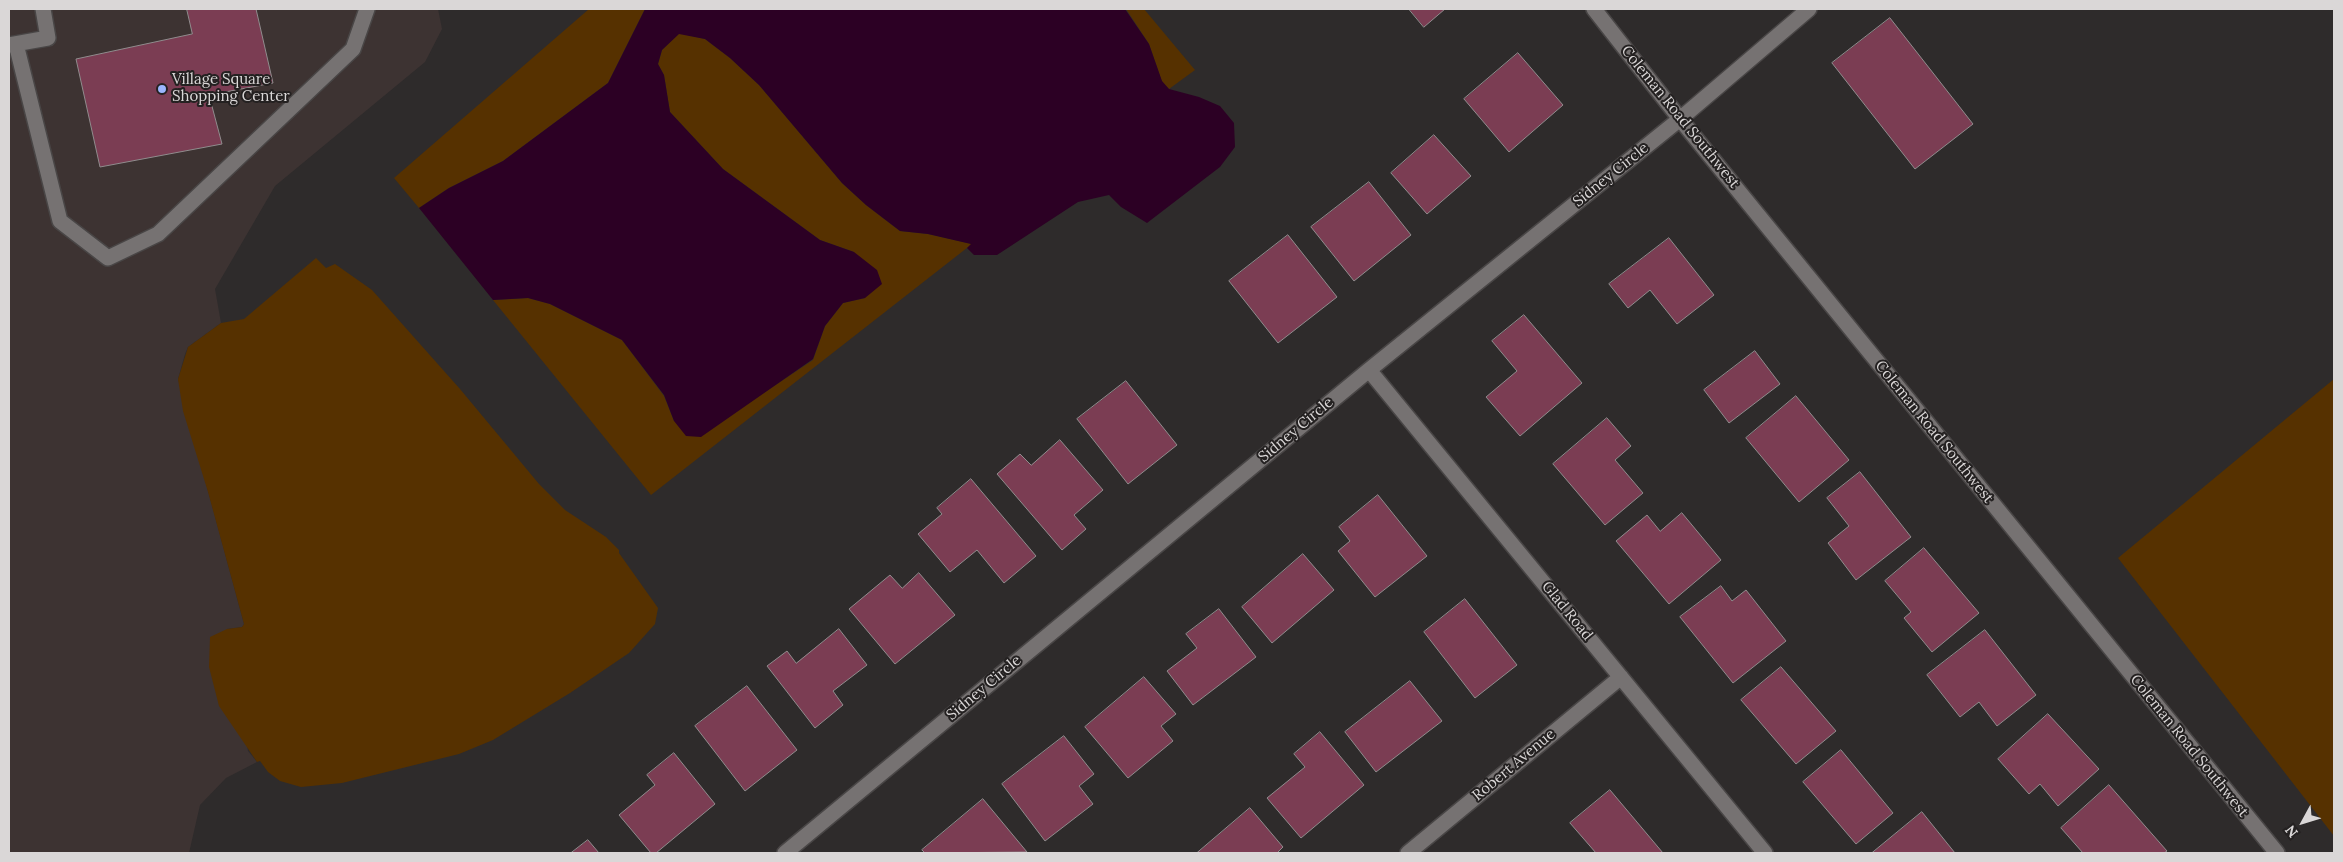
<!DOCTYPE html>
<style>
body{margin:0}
#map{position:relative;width:2343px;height:862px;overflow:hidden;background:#2e2b2b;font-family:Lora,serif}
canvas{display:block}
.frame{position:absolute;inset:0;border:10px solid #dad7d7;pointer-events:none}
.north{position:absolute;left:2278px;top:797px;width:50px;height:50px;-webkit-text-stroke:4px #242121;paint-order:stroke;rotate:231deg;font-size:14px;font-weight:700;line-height:20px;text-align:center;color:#dad7d7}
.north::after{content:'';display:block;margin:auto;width:18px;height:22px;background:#dad7d7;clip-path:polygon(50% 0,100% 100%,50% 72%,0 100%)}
</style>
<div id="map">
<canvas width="2343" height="862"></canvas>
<div class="frame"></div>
<div class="north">N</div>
</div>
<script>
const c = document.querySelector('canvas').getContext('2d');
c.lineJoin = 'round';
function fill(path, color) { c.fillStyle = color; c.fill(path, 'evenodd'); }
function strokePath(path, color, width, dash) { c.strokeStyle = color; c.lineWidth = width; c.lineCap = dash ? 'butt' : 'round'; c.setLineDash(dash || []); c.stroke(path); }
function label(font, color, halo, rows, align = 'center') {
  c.font = font + ' Lora,serif'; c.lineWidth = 4; c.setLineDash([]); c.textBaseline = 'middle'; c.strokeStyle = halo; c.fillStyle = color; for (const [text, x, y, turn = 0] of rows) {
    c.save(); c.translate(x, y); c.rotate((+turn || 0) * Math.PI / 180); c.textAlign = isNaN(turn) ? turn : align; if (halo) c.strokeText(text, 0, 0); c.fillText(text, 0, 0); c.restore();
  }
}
const built = new Path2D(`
 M9,9H438L442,29L425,62L275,186L215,289L221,323L188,347L185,354L178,379L244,624L242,627L227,629L248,751L257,762L226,778L200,805L189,853H9Z`);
const green = new Path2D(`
 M589,9H645L608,83L503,161L449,188L419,208L394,178Z
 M1126,9H1144L1195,70L1169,89L1162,82L1149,44Z
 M679,33L705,39L730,58L759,85L842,183L866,205L900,231L928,234L972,244L651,495L493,300L528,298L550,304L622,340L664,396L674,421L750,402L813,360L825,326L843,303L865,298L854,252L820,240L723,169L670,112L664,75L658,64L662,50Z
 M316,258L326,268L335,264L372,290L460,389L539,484L565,510L606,537L619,550V553L658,608L655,624L629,653L570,693L493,740L459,754L342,783L301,787L280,781L268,772L260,761L257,762L219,706L209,667L210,637L227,629L242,627L244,624L208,492L183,411L178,379L188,347L221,323L244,319Z
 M2334,379V836L2118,558Z`);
const water = new Path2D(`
 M645,9H1125L1149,44L1162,81L1169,89L1199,97L1220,106L1234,123L1235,147L1220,167L1147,223L1121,207L1109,195L1078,202L997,255H974L967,248L971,244L928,234L900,231L866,205L842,183L759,85L730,58L705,39L679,34L662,50L658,64L664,75L670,112L723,169L820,240L854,252L877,270L882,284L865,298L843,303L825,326L813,359L701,437L686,436L674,421L664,395L622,340L550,304L528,298L493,300L419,208L449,188L503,161L608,83Z`);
const building = new Path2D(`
 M187,9H256L273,83L209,95L222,144L100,167L76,59L192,34Z
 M1409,9H1445L1424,27Z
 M1890,18L1973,124L1915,169L1832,63Z
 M1518,53L1563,105L1509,152L1464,99Z
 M1434,135L1471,176L1427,214L1391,173Z
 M1369,182L1411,235L1354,281L1311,227Z
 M1288,235L1337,297L1278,343L1229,281Z
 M1669,238L1714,295L1677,324L1650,290L1628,308L1609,284Z
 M1524,315L1582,383L1520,436L1486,397L1517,371L1492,341Z
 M1755,351L1780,384L1729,423L1704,390Z
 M1126,381L1177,445L1128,484L1077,419Z
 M1796,396L1849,460L1799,502L1746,438Z
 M1607,418L1631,446L1615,460L1643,493L1605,525L1553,464Z
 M1060,440L1103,490L1074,515L1086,529L1062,550L997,474L1020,454L1031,465Z
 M1860,472L1911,537L1856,580L1828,543L1849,526L1827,498Z
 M971,479L1036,556L1004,583L977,550L950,572L918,534L942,514L937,508Z
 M1378,495L1427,556L1375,597L1338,551L1350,541L1339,527Z
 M1682,513L1721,560L1669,604L1616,541L1647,515L1660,531Z
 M1924,548L1979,613L1932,652L1904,618L1911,612L1885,581Z
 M1303,554L1334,590L1272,643L1242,607Z
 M919,573L955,615L895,664L849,609L890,575L902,588Z
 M1721,586L1732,601L1746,590L1786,641L1733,683L1680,617Z
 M1465,599L1517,665L1475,698L1424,632Z
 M1219,609L1256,657L1193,705L1167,671L1197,648L1186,634Z
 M839,629L867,665L833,691L843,705L815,728L767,666L787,651L796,663Z
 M1985,630L2036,695L1997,726L1979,702L1960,717L1927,675Z
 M1781,667L1836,731L1796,764L1741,700Z
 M1144,677L1176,714L1161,726L1173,741L1128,778L1085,727Z
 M1410,681L1442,721L1376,772L1345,732Z
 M747,686L797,750L745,791L695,726Z
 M2048,714L2099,769L2058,806L2040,784L2029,794L1998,759Z
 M1320,732L1364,785L1301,838L1267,798L1305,767L1294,754Z
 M1064,736L1094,774L1079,786L1093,804L1045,841L1002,784Z
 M1841,750L1893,813L1856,844L1803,782Z
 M674,753L715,804L656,853H651L619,815L655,785L647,775Z
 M2109,785L2167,851L2164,853H2083L2061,828Z
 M1610,790L1663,853H1596L1570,823Z
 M983,799L1027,852L925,853L922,850Z
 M1250,808L1283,847L1277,853H1197Z
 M1922,812L1955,853H1872Z
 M588,840L599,853H571Z`);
const minor = new Path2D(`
 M1594,9L1680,119L2277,853
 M16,44L60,221L108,258L158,234L353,49L367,9
 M9,45L48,38L43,9
 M1369,370L1765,853
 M785,853L1369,370L1680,119L1809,9
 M1408,853L1621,677`);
const markers = [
 [162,89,5,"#9bb5fd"]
];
const poiNames = [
 ["Village Square",172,80],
 ["Shopping Center",172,97]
];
const streetNames = [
 ["Coleman Road Southwest",1680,117,51],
 ["Sidney Circle",1611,175,-39],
 ["Sidney Circle",1296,430,-40],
 ["Coleman Road Southwest",1934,432,51],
 ["Glad Road",1567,611,51],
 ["Sidney Circle",984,688,-40],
 ["Coleman Road Southwest",2189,746,51],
 ["Robert Avenue",1514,765,-40]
];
fill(built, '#3d3332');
fill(green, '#563100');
fill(water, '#2c0024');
fill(building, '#7b3d53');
strokePath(building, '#908c8d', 1);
strokePath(minor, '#494646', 18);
strokePath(minor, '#767272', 15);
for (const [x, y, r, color] of markers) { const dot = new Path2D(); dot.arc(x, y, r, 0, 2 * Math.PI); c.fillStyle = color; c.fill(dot); strokePath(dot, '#242121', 2); }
label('15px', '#dad7d7', '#242121', poiNames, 'left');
label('15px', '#dad7d7', '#242121', streetNames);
</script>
